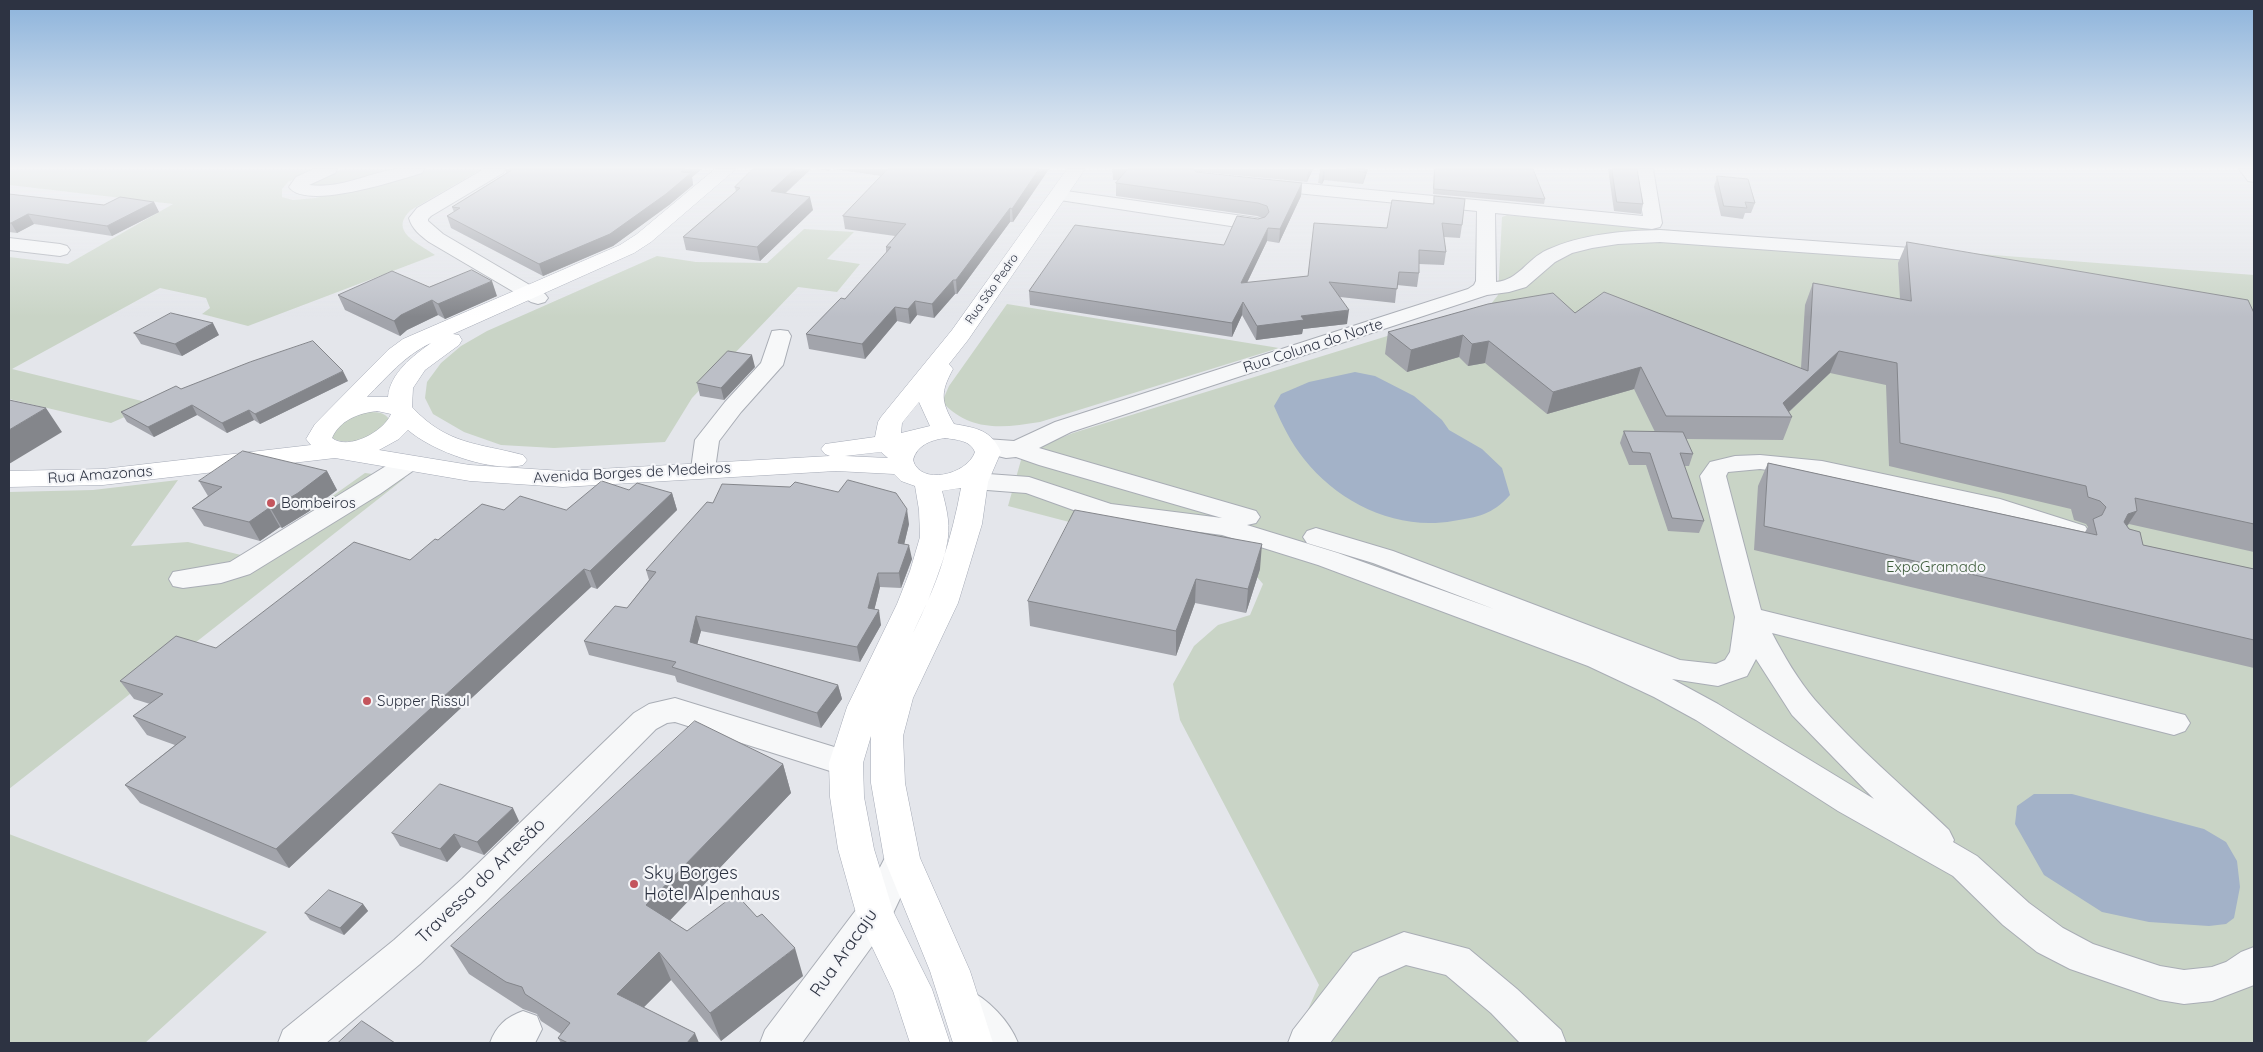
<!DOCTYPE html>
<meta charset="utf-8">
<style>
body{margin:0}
#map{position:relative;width:2263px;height:1052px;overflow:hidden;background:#e4e6eb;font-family:Quicksand,sans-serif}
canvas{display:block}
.frame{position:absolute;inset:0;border:10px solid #2d3342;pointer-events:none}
</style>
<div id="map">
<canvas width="2263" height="1052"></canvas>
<div class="frame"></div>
</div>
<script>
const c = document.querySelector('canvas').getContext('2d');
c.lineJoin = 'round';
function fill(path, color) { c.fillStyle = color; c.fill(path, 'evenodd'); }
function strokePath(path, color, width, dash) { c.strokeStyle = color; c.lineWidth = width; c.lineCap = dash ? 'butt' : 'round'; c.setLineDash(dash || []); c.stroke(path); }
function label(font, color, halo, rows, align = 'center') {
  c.font = font + ' Quicksand,sans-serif'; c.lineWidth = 4.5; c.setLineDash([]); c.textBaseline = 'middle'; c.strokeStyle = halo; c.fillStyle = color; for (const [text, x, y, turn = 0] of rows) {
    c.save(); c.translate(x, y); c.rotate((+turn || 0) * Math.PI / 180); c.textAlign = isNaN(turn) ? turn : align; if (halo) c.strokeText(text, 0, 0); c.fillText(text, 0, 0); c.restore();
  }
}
const green = new Path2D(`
 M9,169H315L288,182L282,189V197L293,200L315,198L427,169H482L411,210C388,231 418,243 435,255L248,326L202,314L210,308L206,298L160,288L12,369L154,404L111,423L9,399V257L68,264L173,204L9,185Z
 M342,169H402L329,188L306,186Z
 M1507,215L1694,232L2254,275V1043H1293L1319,985L1180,720L1173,684L1194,646L1218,625L1250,615L1263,584L1244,562L1096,529L1008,506L1023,453L1073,433L1491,304L1498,295L1502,217Z
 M804,229L854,232L827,259L860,264L837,292L798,287L692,398L665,442L554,448L501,445L464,432L433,414L425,398L427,382L441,363L461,346L487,331L657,256L696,262L767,263Z
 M1007,304L1279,348L1040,422C1002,428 971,432 942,402L949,386Z
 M364,412C373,412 384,411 389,419C386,423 383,430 379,433C369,441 343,445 332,438L338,423Z
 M365,473L405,478L9,789V492L93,490L178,480L131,546L188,542L241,555L269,541Z
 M9,834L267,932L145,1043H9Z`);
const water = new Path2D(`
 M1355,372L1375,376L1414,396L1442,420L1449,430L1482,449L1502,468L1510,495C1492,515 1478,517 1453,521C1396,531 1339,503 1304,459C1291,443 1282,424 1274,406L1281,394L1309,382Z
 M2034,794H2072L2204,829L2226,842L2237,861L2240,887L2234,918L2226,924L2209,926L2149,922L2102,912L2044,875L2015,824L2017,806Z`);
const minor = new Path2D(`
 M314,169H337L335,173L309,185C342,189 367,173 397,169C406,168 416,169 424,169L422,173C398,180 306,211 289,187L296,177Z
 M484,169H505L503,173L431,216L428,219V221L443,234L545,294L548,298L545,302L538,304L531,302L429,242C420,235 412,229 409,218L417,208Z
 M1635,169H1653L1662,223L1660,227L1652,229L1495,213L1496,282C1519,280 1527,259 1547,250C1582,234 1621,231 1660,230L1938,250L1945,252L1948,256L1945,260L1938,262L1660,242L1618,244L1592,248L1572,253L1555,262L1526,287L1509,292L1487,295L1071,432L1039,448L1256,511L1260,517L1256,523L1247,525L1338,553L1494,609L1373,563L1307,543L1303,537L1307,531L1316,528L1393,551L1680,660L1716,664L1725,660L1730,652L1735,617L1700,476L1710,462L1735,456L1760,455L1822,461L2000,499L2085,526L2089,532L2085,538L2076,541L1994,514L1822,477L1760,469L1728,472L1726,476L1761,610L2185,715L2190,723L2185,731L2174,735L1772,633C1784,656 1798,680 1815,700C1856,747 1904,787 1949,830L1954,840L1953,842L1977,856L2029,903L2063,928L2093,944L2160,966L2184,970L2212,967L2226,962L2241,952L2254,947V985L2212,1001L2184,1004L2160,1000L2070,969L2037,952L2003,925L1953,876L1838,811L1696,720L1654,697L1588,666L1318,565L1222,535L1111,520L1079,512L1026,493L961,488L952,485L948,480L952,475L961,472L1029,477L1111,504L1222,518L1039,465L1016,457L1006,458L977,451L974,446L977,441L986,439L1014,441L1055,422L1468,289L1474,285L1476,281L1477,211L1266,190L1260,189L1257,185L1260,181L1266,180L1643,216ZM1756,659L1792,715L1874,799L1718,704L1672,679L1718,686L1747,676Z
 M2239,169H2254V182L2248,181Z
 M1059,190L1257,218L1264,220L1266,224L1264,228L1257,230L1053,199L1050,195L1053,191Z
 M9,238L60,244L67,246L70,250L67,254L60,256L9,250Z
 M780,330L788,331L791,336L783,365L741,412L719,441L715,469L712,474L703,477L694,474L691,469L695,440L725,402L761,363L772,331Z
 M408,456L417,458L420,463L417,468L380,494L250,574L221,583L183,588L173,586L169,579L173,572L230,562L399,458Z
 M675,698L857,754L862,763L857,772L846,776L675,722L667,723L656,729L486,901L420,964L326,1043H278L283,1030L394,940L462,879L634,713L649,704Z
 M902,843L914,848L919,858L888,924L802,1043H760L765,1030L862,902L890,848Z
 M1404,932L1469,949L1517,989L1561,1030L1566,1043H1520L1491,1013L1446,975L1406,965L1379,977L1330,1043H1288L1293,1030L1353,953Z
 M966,989C988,998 1010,1022 1018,1043H974L953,1020L947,1007L953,994Z
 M523,1011L537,1016L542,1029L535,1043H490C496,1026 506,1017 523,1011Z`);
const major = new Path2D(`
 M715,169H736L651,242L634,253L453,334L459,335L462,340L459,345L425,370L413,388L412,407C447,445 478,443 523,455L527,460L523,465C492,473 432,451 408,430L399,439L379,450L470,465L563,471L830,456L825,454L821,449L825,444L875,437L878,422L881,417L952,330L1067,169H1085L968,340L949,364L953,369C940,393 941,401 954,424C977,428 991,430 1001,452L988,482L982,524L958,603L913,698L903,736L905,783L920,858L970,971L993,1043H953L930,971L884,858L871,783V736L863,763L864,797L874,849L893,911L932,989L950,1043H910L893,991L856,913L838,849L830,797L829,763L847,707L897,604L910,571L920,537L919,510L915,486L901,481L894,474L836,471L563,487L470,481L335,458L103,485L9,487V471L103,469L311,445L306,439L315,424L388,350L403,339L620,245L637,234ZM431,343C413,356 390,373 388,397H367C387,377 405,355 431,343ZM919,402L930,426L901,433L902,423ZM377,411L391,414C384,431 349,451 332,438C340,420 359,413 377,411ZM945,438C957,440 970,440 975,452C967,475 920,486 913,460C917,445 931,440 945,438ZM881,452L888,458L845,456ZM961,488C952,538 936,587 913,633C926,605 944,569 948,537C950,522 946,506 942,491Z`);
const wall = new Path2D(`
 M505,169H702L692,177L693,185L669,205L613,246L543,276L451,228L447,216L454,212L452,207L506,173Z
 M753,169H811L786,193L813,210L760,261L686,250L683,237L736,192L735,187Z
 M815,169H831L829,171Z
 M834,169H1049L1013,222H1010L957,294H955L934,318L917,315L910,324L897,321L865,359L809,349L806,334L845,299L886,253V247L895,236L845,229L843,216L881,176Z
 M1112,169H1313L1307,182L1202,172L1200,173L1302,183L1301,196L1279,243L1267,241L1247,283L1308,276L1387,228L1433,204L1434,196L1462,225L1460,238L1444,237L1446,252L1444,265L1419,264V273L1417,287L1397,285L1395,303L1340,297L1347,324L1303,329L1302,334L1256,340L1242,315L1232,337L1030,305L1029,291L1224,245L1258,219L1262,218L1257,216L1116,196V183L1119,180H1113Z
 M1320,169H1368L1363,184L1324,180L1322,184L1318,183Z
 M1434,169H1533L1545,199L1544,204L1433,194Z
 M1608,169H1637L1643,204L1641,214L1614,211Z
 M1717,176L1755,203L1751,213H1745L1743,219L1721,216L1714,187Z
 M9,194L104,205L154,202L159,212L112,236L34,224L17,233L9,232Z
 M1907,242L2254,313V552L2129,524L2127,526L2143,545L2254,569V668L1754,550L1758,486L1768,463L2085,532L2088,527L2086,524L2074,520L2071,509L1889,466L1886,385L1830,373L1789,412L1792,417L1783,440L1686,439L1693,454L1689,466H1684L1704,521L1699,533L1668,531L1646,465H1629L1620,443L1624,431L1655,432L1634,389L1547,414L1485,363L1468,366L1459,357L1407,372L1385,354L1388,332L1575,313L1801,368L1805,305L1813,283L1900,299L1898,263Z
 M429,287L497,296L445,319L438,315L407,330L400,336L345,310L338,295Z
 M134,333L219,335L182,356L141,344Z
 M755,367L724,400L700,396L697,383Z
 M348,381L260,424L254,420L227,433L197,415L154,437L127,422L121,412L181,389Z
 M327,471L337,490L308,512L282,528L280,527L260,541L204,526L192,508L208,496L199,481Z
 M629,490L672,493L677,510L597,589L591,587L289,868L140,803L125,785L175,745L147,735L133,716L150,704L134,699L120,681L216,648L410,560L438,540L504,510H566Z
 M713,503L909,524L904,544L912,559L901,588L880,587L874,610L881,625L860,662L701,631L697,644L838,685L842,699L821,728L677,682L675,676L589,655L584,641L627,608L649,580L646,570Z
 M1260,569L1246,613L1195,603L1176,656L1030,626L1028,601Z
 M783,764L791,793L670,920L687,931L803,976L721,1041L671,980L644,1007L699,1043H561L558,1038L561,1034L541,1021L537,1014L523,1009L469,974L451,946Z
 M519,821L484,855L461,847L447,862L400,846L392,833Z
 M363,904L368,911L344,935L310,920L305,913Z`);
const shadedWall = new Path2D(`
 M685,169H702L692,177L693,185L669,205L613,246L543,276L539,264Z
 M795,169H811L773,204L771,191Z
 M1039,169H1049L1013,222L1012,209Z
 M1191,169H1202V172L1194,174Z
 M1313,169L1307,182L1308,170Z
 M1324,169H1325L1324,180L1322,184L1323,171Z
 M1365,169H1368L1363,184L1365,172Z
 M1302,183L1301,196L1279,243L1280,229Z
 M810,197L813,210L760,261L757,247Z
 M154,202L159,212L112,236L107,226Z
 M1010,208V222L957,294L956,280Z
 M28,214L34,224L17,233L11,223Z
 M1268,228L1267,241L1240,297L1241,283Z
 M953,280L955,294L934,318L932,304Z
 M492,281L497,296L445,319L438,304Z
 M432,300L438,315L407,330L400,336L394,321L401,315Z
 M915,301L917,315L910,324L908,309Z
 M1243,302L1242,315L1232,337V323Z
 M895,307L897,321L865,359L862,344Z
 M1349,310L1347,324L1303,329L1302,334L1256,340L1257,326L1301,316Z
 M213,323L219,335L182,356L175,344Z
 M1463,335L1459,357L1407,372L1411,350Z
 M1489,341L1485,363L1468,366L1472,344Z
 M1839,351L1830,373L1783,417V403Z
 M752,355L755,367L724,400L721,388Z
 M1641,367L1634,389L1547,414L1553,392Z
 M343,371L348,381L260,424L255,414Z
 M192,405L197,415L154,437L148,427Z
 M46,408L62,432L9,464V430Z
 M249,410L254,420L227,433L222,423Z
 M327,471L337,490L308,512L282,528L271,509Z
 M672,493L677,510L597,589L590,571Z
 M269,508L280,527L260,541L249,522Z
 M907,509L909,524L901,558L898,543Z
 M2137,511L2121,535L2112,538L2128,514Z
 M1262,544L1260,569L1246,613L1248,589Z
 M909,545L912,559L901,588L899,573Z
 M584,569L591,587L289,868L276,849Z
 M878,573L880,587L871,623L868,608Z
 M1196,579L1195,603L1176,656V631Z
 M879,610L881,625L860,662L857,647Z
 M696,616L701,631L694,656L690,642Z
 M838,685L842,699L821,728L817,713Z
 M783,764L791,793L658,933L646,905Z
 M513,808L519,821L484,855L477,842Z
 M454,834L461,847L447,862L440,849Z
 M363,904L368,911L344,935L340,928Z
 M795,948L803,976L721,1041L710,1013Z
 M659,952L671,980L630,1021L617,994Z
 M695,1033L699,1043H687Z`);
const building = new Path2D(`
 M509,169H685L681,172L691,173L666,194L610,234L539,264L447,216L460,208L452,207L512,170Z
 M753,169H795L771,191L810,197L757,247L683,237L740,188L735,187Z
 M888,169H1039L1012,209L1010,208L956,280H953L932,304L915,301L908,309L895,307L862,344L806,334L841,298L845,299L891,247H886L906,224L843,216Z
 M1128,169H1194L1196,172L1302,183L1280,229L1268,228L1241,283L1308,276L1314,223L1387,228L1392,200L1434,204V196L1465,199L1462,225L1442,223L1446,252L1419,250V273L1399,272L1397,289L1329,282L1349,310L1301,316L1304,320L1257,326L1243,302L1232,323L1029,291L1075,225L1224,245L1237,216L1258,219L1265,217L1269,212L1267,206L1258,203L1116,183Z
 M1346,169H1365V172Z
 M1435,169H1533L1545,199L1434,189Z
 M1612,169H1637L1643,204L1617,202Z
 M1717,176L1748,179L1755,203L1745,202L1747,208L1724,206Z
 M9,194L104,205L120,197L154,202L107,226L28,214L11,223H9Z
 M1907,242L2248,300L2254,313V524L2135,498L2137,511L2128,514L2124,522L2129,529L2140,532L2143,545L2254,569V640L1764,526L1768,463L2097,535L2093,519L2102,515L2106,507L2100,501L2088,497L2086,486L1900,443L1897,363L1839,351L1783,403L1792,417L1666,416L1641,367L1553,392L1489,341L1472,344L1463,335L1411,350L1388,332L1488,304L1553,293L1575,313L1604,292L1808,371L1813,283L1911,301Z
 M472,270L492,281L438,304L432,300L401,315L394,321L338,295L392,271L429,287Z
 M171,313L213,323L175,344L134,333Z
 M313,341L343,371L255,414L249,410L222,423L192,405L148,427L121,412L176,386L181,389L250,362Z
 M728,351L752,355L721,388L697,383Z
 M9,400L46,408L9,430Z
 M1624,431L1683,432L1693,454L1680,453L1704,521L1672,518L1650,453L1633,452Z
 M243,451L327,471L298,493L271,509L269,508L249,522L192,508L222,487L199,481Z
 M848,480L896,493L907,509L898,543L909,545L899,573H878L868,608L879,610L857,647L696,616L690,642L838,685L817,713L672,667L676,662L584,641L615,606L627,608L656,572L646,570L707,502L713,503L722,484L790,487L795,482L838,492Z
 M602,481L629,490L637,483L672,493L590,571L584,569L276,849L125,785L186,737L133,716L163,694L120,681L176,636L216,648L354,542L410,560L435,539L438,540L482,504L504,510L520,496L566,510Z
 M1075,510L1262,544L1248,589L1196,579L1176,631L1028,601Z
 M695,721L783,764L646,905L687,931L736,894L757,917L762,914L795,948L710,1013L659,952L617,994L695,1033L687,1043H568L558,1038L570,1023L525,994L522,987L506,982L451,946Z
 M440,784L513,808L477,842L454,834L440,849L392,833Z
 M329,890L363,904L340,928L305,913Z
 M362,1021L395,1043H338Z`);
const markers = [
 [271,503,5,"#c4555d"],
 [367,701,5,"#c4555d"],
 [634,884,5,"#c4555d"]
];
const farStreetnames = [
 ["Rua São Pedro",992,289,-55]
];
const streetNames = [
 ["Rua Coluna do Norte",1313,346,-18],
 ["Avenida Borges de Medeiros",632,473,-3],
 ["Rua Amazonas",100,475,-4]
];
const poiNames = [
 ["Bombeiros",281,503],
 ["Supper Rissul",377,701]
];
const parkNames = [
 ["ExpoGramado",1936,567]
];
const nearPoinames = [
 ["Sky Borges",644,874],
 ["Hotel Alpenhaus",644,895]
];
const nearStreetnames = [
 ["Travessa do Artesão",481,881,-44],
 ["Rua Aracaju",844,953,-55]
];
fill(green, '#c9d4c6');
fill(water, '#a3b2c8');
strokePath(minor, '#a9adb5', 2);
strokePath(major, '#a5aab6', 1);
fill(minor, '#f7f8f9');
fill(major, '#fff');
fill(wall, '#a2a4ab');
fill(shadedWall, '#84868b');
fill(building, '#bcbfc7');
strokePath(building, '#84868b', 1);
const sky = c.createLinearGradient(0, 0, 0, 317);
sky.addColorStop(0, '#8cb3db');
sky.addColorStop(0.53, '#f3f4f6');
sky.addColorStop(1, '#f3f4f600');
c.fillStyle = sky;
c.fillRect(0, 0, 2263, 317);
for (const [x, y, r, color] of markers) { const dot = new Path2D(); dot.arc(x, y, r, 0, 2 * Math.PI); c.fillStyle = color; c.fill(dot); strokePath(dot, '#f4f5f8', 2); }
label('12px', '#2d3342', '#f4f5f8', farStreetnames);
label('15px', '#2d3342', '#f4f5f8', streetNames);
label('15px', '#2d3342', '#f4f5f8', poiNames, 'left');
label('15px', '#3f5d3c', '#f4f5f8', parkNames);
label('18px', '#2d3342', '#f4f5f8', nearPoinames, 'left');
label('18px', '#2d3342', '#f4f5f8', nearStreetnames);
</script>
